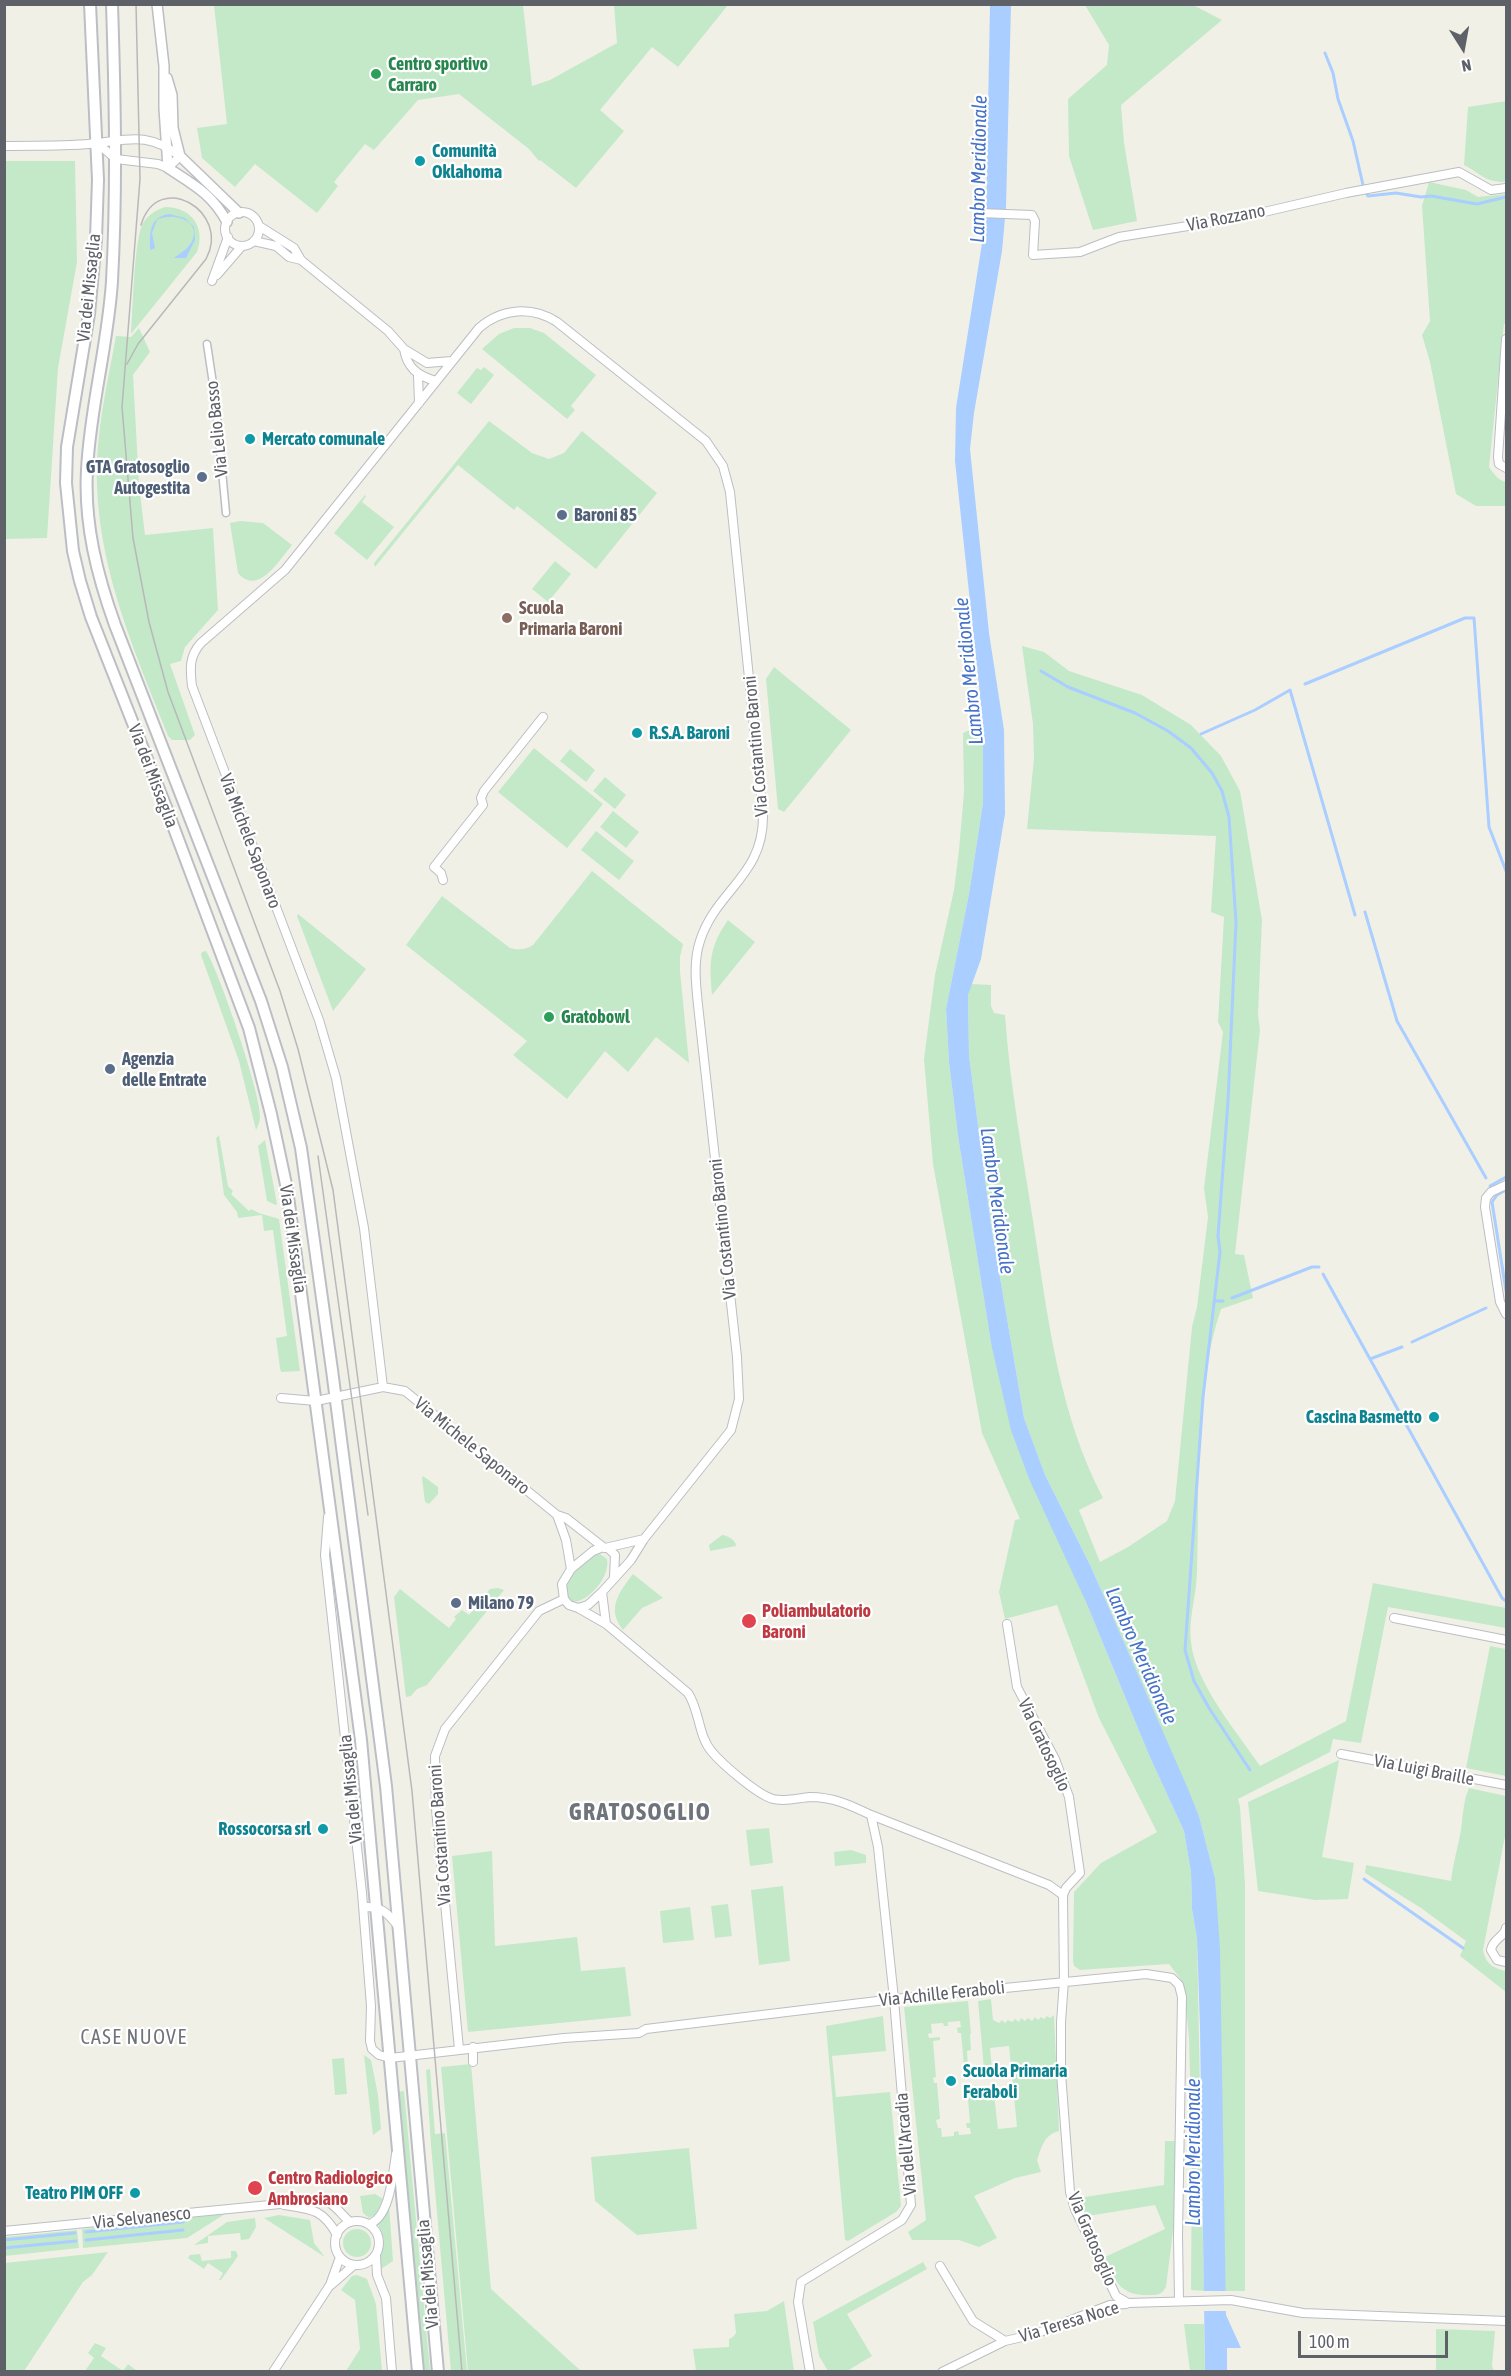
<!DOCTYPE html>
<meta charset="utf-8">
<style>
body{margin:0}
#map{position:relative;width:1511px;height:2376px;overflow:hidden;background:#f1f0e7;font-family:"Asap Condensed",sans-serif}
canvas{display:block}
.frame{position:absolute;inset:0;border:6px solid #5e6168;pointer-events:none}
.north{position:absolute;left:1433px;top:18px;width:60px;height:60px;-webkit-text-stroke:4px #fff;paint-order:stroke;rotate:169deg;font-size:16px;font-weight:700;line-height:24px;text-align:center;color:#5e6168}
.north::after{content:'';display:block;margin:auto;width:21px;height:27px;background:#5e6168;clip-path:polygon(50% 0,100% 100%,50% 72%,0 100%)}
.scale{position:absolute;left:1298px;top:2331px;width:150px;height:27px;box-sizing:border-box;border:3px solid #5e6168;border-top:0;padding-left:8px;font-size:18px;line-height:21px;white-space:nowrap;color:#5e6168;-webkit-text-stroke:4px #fff;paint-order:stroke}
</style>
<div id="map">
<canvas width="1511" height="2376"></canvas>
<div class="frame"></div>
<div class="north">N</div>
<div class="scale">100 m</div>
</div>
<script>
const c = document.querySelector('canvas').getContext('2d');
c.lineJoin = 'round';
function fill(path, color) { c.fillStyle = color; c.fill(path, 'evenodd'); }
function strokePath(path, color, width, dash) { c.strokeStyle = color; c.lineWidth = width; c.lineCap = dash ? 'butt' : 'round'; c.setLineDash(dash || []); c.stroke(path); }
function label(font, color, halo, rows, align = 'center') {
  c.font = font + ' "Asap Condensed",sans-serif'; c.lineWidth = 4.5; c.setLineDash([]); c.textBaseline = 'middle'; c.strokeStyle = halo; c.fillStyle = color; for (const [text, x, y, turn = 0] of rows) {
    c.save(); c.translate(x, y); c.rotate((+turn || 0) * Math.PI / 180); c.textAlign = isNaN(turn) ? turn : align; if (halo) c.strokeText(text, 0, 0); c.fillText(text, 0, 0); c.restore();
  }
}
const green = new Path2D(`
 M214,5H523L532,86L550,80L617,43L614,5H728L678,67L652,47L600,110L624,131L576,188L540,160L539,161L529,149L459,94L418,100L374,150L365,144L334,182L338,186L317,213L255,164L235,187L202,158L197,128L227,124Z
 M1085,5H1193L1222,20L1121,105L1124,143L1137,221L1093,230L1069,156L1068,99L1107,65L1109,45Z
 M1506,101V182C1484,182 1483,175 1464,165L1468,107Z
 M5,161H75L77,262L58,368L47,538L5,539Z
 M1429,182L1466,190L1478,197L1506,194V323L1504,324L1489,467C1493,473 1499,481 1506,482V506H1476L1456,494L1430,362L1422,335L1430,321L1422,206Z
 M165,207C192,207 206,228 197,252L131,334C133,311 134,239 143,223C149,214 156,210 165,207Z
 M139,328L150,352L133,375L139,485L145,535L213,528L218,610L185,647L181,661L170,664L195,735L190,740H172L168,736C136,655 100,574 97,486C95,436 107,385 116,336L131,337Z
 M514,328H530L544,333L596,375L571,406L575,410L567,419L482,349L499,334Z
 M484,367L494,375L471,404L457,393L477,368L481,370Z
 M489,421L532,453L549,459L564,453L582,431L657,493L596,569L517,506L514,510L458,465L375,567L374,563Z
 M365,495L366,496L362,502L394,527L367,560L334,533Z
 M240,521L263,523L292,545C280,559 258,597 238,573L230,523Z
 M555,561L571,574L548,602L532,589Z
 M1022,646L1044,652L1069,671L1142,695L1191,725L1221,756L1240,791L1262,920L1258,1015L1260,1030L1235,1254L1244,1255L1253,1298L1221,1309C1193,1393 1200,1485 1197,1572C1196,1604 1185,1624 1194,1657C1204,1693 1239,1735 1260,1766L1346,1721L1373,1583L1506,1608V1628L1388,1607L1361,1743L1333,1739L1330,1752L1238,1799L1240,1807L1245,1884V2291H1225L1215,1878L1199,1816L1091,1567L1045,1475L1024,1418L991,1225L969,1056L968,995L971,984L991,985V1006L994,1013L1005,1015C1010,1086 1023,1156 1034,1227C1048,1319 1059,1414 1103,1498L1079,1510L1100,1562L1128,1547L1167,1521L1175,1501L1192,1327L1197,1307L1208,1217L1204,1188L1223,1032L1218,1022L1224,917L1211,912L1216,836L1027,829L1034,758L1033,724Z
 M774,667L851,730L784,812L778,809L766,679Z
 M983,724V803L969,894L946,1009L949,1062L958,1136L991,1343L1086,1602L1149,1755L1184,1831L1191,1872L1192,1909L1197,1938L1204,2291L1191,2290L1192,2143L1189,2038L1185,1996L1180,1978L1169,1964L1080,1970L1074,1966L1073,1961L1074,1892L1101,1863L1157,1832L1099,1718L1057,1605L1005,1619L999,1592L1015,1520L1020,1519L982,1433L933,1164L924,1059L935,975L954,890L959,850L964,792L963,733Z
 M534,748L603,804L567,848L498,792Z
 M570,749L595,770L586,782L560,761Z
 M605,777L626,795L615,809L593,791Z
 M613,811L639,832L626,848L600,827Z
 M596,831L634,861L619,880L581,850Z
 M592,871L683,944L680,957V971L689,1063L656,1037L628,1072L605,1051L567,1099L513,1055L527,1041L406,945L442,896L510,948C519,950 525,950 533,945Z
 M298,914L366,969L333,1011L297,916Z
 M728,920L755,942L712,995C709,963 709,947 728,920Z
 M206,951C219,971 262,1097 260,1117C260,1121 258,1126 256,1130L239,1061L201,955L202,952Z
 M219,1135L228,1186L233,1191L231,1194L249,1211L251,1209L259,1213L279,1219L300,1371L281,1372L280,1368L276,1338L287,1336L273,1230L264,1231L262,1215L238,1218L237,1212L224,1195L216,1138Z
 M265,1140L277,1204L276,1205L267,1201L258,1146Z
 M423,1476L438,1487V1494L429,1504L425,1502L422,1478Z
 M722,1535C727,1535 736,1540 736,1546L710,1551L709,1545Z
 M600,1554L607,1559C611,1576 588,1604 570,1602L566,1589C571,1574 583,1557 600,1554Z
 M633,1574L663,1598L642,1608L623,1630C606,1609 619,1592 633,1574Z
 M498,1588L504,1590L427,1685L417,1689L411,1696L406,1697L394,1597L400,1589L449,1628L456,1619L454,1617L462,1610L469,1615L490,1589Z
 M1490,1646L1506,1649V1776L1466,1768Z
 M1339,1760L1322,1857L1354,1863L1348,1899L1315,1900L1258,1891L1248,1802Z
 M1469,1788L1506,1796V1831L1483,1950C1486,1964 1493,1968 1506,1971V1992L1460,1956L1466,1941L1421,1908L1365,1873L1366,1865L1451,1881C1453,1863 1458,1847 1461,1830C1463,1815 1463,1802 1469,1788Z
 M769,1828L773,1863L750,1866L746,1830Z
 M851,1850L866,1855V1863L835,1866L834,1852Z
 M492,1851L495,1946L577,1937L581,1971L625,1967L631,2016L468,2032L452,1856Z
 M783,1886L790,1961L759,1965L751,1890Z
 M728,1904L732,1936L715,1938L711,1906Z
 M690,1907L694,1940L663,1943L660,1911Z
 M991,1999L993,2020L999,2023L1002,2020L1005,2023L1008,2020L1012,2022L1015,2019L1019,2022L1021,2018L1025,2021L1028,2018L1032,2021L1035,2017L1038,2020L1041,2017L1044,2019L1047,2016L1050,2018L1054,2015L1059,2131C1044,2135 1042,2146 1037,2160L1041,2172L1015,2178L974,2196L997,2238L979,2247L959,2240H912L908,2232L926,2220L904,2007L968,2001L971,2034H970L971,2050L967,2051L968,2069L961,2070V2067L964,2066L961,2033H958L957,2028L961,2027L960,2021L948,2022V2026H944L943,2023L931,2024L932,2033L928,2034L929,2038L940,2037V2040L933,2041L936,2077L933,2078L934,2083H937L940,2119L936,2120L938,2128H941L942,2137L954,2136V2132L958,2131L959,2135L971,2134L970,2128H967L966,2123H970L967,2088L993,2086L998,2129L1017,2127L1009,2046L990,2048L992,2069H984L978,2001Z
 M883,2016L886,2051L832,2056L836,2097L890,2092L901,2206L896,2212L848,2241L845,2240L826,2026Z
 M364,2055L371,2060L378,2095L381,2129L373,2135Z
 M344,2058L347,2094L335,2095L332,2059Z
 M471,2064L491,2289L581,2371H468L441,2067Z
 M430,2069L435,2134L445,2133L467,2371H451L431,2145L426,2070Z
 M404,2091L430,2371H423L398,2092Z
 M1165,2141H1175V2215L1166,2287C1162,2294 1159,2295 1151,2295C1120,2296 1116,2283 1105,2257L1165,2229L1155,2205L1082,2217L1078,2198L1164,2185Z
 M689,2148L697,2229L637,2235L595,2201L591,2157Z
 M375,2194L383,2199L376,2214L369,2218L363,2213L360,2196Z
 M389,2205L393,2261L381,2269L380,2260L384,2239L378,2224Z
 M225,2214L187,2238L83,2248L82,2229Z
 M279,2215L310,2220L314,2243L325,2257L264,2218Z
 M255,2218L256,2227L249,2239L241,2240L240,2233L208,2236V2243L194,2245L227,2222Z
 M343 2243a14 14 0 1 1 28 0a14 14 0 1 1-28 0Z
 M77,2230L79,2248L5,2256V2237Z
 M231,2251H236L238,2256L221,2280H219L223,2273L208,2263L204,2269L188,2258L190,2255L200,2254L202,2261L231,2258Z
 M108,2252L92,2275L83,2282L24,2371H5V2263Z
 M923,2262L927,2269L847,2314L872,2356L847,2371H828L819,2356L813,2322Z
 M357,2275L367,2279L376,2304L382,2371H346L360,2349L355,2300L341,2290L352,2276Z
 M784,2301L794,2371H696L693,2349L729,2347V2339L733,2337L736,2333L734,2314L767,2311Z
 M1184,2324H1204L1205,2371H1190Z
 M1436,2329L1495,2331L1492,2366L1494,2371H1436Z
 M95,2343L106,2348L101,2356L123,2371L128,2364L137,2371H85L94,2358L88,2353Z`);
const water = new Path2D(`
 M990,5H1011L1006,207L1002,251L974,413L970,449L989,633L1004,730L1005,814L981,959L968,995L969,1056L991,1225L1024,1418L1045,1475L1091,1567L1188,1789L1199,1816L1215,1878L1220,1949L1226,2315L1241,2348H1227V2371H1205L1200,2028L1197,1938L1192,1909L1191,1872L1184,1831L1149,1755L1086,1602L1030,1481L1011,1430L991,1343L958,1136L949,1062L946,1009L969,894L983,803V724L955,461L956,408L986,218Z
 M169,214L185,218L194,227L195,240L186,258H174C181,253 189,248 192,241C202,219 171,212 157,220L152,233L155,248L151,250L150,248C150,230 150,218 169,214Z`);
const pier = new Path2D(`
 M1201,2291H1228L1229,2311H1201Z`);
const stream = new Path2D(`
 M1325,53L1333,73L1338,99L1353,141L1363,185
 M1366,193L1368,196L1396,193L1421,197L1431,196L1477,204L1506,197
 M1041,671L1068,687L1135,713L1168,731L1191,748L1212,773L1222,791L1229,817L1236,922L1228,1101L1218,1236L1220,1252L1203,1397L1185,1650L1194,1681L1209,1708L1250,1770
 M1305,684L1465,618H1474L1489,827L1506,871
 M1201,734L1255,710L1290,690L1355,915
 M1365,912L1397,1021L1486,1178
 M1490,1186L1506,1177
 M1506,1190L1497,1195L1492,1202L1506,1291
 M1323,1274L1370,1359L1402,1347
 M1232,1298L1312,1267H1319
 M1215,1301H1223
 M1412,1342L1486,1308
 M1370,1359L1502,1598L1506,1601
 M1364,1879L1463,1948
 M86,2232L183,2222
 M4,2240L75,2233
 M86,2240L183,2230
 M4,2248L76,2241`);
const pedestrian = new Path2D(`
 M207,344L215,397L226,513`);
const minor = new Path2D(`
 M4,146C35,145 67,147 97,143C132,139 149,133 180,156L168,168L158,164L116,159L97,143
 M225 229a17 17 0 1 1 34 0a17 17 0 1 1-34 0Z
 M980,213L1032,215L1035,221L1033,255L1080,252L1119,237L1238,218L1346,193L1459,172L1491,190L1506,188
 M259,226L294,248L301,260L388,331L404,349L427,363L452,361
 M254,241L276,246L289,257L301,260
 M217,275L242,246
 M212,281L228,237
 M1506,339L1498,457L1499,464L1506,468
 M404,349C407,368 418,376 436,381
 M418,375L419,403
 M443,880L441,873L434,867L483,805L481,798L484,791L543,717
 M1506,1185L1491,1192L1486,1198L1485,1207L1500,1302L1506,1314
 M383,1387L364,1228L336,1078L319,1020L192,686C190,669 189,656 201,643L285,570L479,328C502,308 532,306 557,322L706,441L723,466L730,492L763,815C764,876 716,890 700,941C693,962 696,984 698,1005L737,1357L739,1399L731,1430L644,1539L631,1560L602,1592L606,1624
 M281,1398L316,1401L383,1387L405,1391L557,1515L566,1518L603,1547
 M557,1515L566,1540L571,1569
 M328,1517L325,1555L362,1893L371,2006L370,2041L372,2049L379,2055L390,2058L564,2038L639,2033L646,2029L894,1999L1146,1974L1172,1978L1179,1985L1182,1997L1178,2236L1179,2301
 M605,1548L644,1539
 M614,1577L615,1555L609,1549L603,1547L593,1551L571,1569L562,1584L564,1599L569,1605L578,1608L606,1624L688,1693C700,1711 698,1736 712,1752C723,1765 758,1795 773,1799C785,1802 798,1798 810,1797C833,1797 850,1805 871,1815L1049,1885L1063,1895
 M578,1608L588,1605L602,1592
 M1394,1618L1506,1640
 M1007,1624L1017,1687L1055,1759L1069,1797L1080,1873L1066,1888L1063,1895L1064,1981L1061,2022V2073L1070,2192L1075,2209L1116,2296L1128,2303L1231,2300L1303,2313L1506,2321
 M1341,1754L1506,1785
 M364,1907C380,1906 387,1912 397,1925
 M1506,1928C1504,1938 1493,1938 1491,1950L1497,1960L1506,1962
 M473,2047V2062
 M459,2049L436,1809L435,1756L445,1729L539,1611L564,1599
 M284,2205C311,2209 323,2209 337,2235
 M335 2243a22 22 0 1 1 44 0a22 22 0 1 1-44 0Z
 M369,2224C390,2218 393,2173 396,2154
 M4,2231L280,2204C294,2201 314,2195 328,2202C336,2206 343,2216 350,2222
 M376,2255L377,2275L386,2298L392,2372
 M940,2266L973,2321L1005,2341
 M331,2285L354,2265
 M273,2372L330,2285L340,2257
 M810,2372L798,2302L801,2282L902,2220L911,2205L894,1999L878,1847L871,1815
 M942,2372L1005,2341L1035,2334L1110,2305L1126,2304`);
const tertiary = new Path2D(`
 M157,4L164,66V108L168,168C194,185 212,194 227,222
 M167,78L172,95L173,128L180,156L239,213`);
const secondary = new Path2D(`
 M90,4L98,180L96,239L89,314L67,447L66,483L73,551L80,581L91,617L166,807L249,1028L271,1114L287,1189L361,1740L418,2372
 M112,4C115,97 117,189 112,281C108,345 90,407 87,470C84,524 97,575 115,625L261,1001L282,1067L301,1148L332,1370L386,1786L438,2372`);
const tram = new Path2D(`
 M136,4L140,179L122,407L133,538L149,622L168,692L280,991L298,1049L333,1190L412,1791L462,2372
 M127,364L138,344L206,259C232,212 158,168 141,225
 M318,1156L368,1515`);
const markers = [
 [376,74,6,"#2e9e5b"],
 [420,161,6,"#0f9aa8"],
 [250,439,6,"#0f9aa8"],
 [202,477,6,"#5c6f8a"],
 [562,515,6,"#5c6f8a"],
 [507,618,6,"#8d6e63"],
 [637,733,6,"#0f9aa8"],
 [549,1017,6,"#2e9e5b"],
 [110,1069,6,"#5c6f8a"],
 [1434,1417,6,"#0f9aa8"],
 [456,1603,6,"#5c6f8a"],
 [749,1621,8,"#e0444e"],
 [323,1829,6,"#0f9aa8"],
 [951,2081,6,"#0f9aa8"],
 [255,2188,8,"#e0444e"],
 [135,2193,6,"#0f9aa8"]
];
const leisureNames = [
 ["Centro sportivo",388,64],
 ["Carraro",388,85],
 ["Gratobowl",561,1017]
];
const cultureNames = [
 ["Comunità",432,151],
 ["Oklahoma",432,172],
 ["Mercato comunale",262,439],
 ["R.S.A. Baroni",649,733],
 ["Cascina Basmetto",1422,1417,"right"],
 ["Rossocorsa srl",311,1829,"right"],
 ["Scuola Primaria",963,2071],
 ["Feraboli",963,2092],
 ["Teatro PIM OFF",123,2193,"right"]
];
const streetNames = [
 ["Via Rozzano",1226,218,-11],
 ["Via dei Missaglia",89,288,-84],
 ["Via Lelio Basso",217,429,-96],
 ["Via Costantino Baroni",756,746,-95],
 ["Via dei Missaglia",153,776,69],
 ["Via Michele Saponaro",250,841,69],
 ["Via Costantino Baroni",723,1229,-96],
 ["Via dei Missaglia",293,1239,82],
 ["Via Michele Saponaro",472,1446,39],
 ["Via Gratosoglio",1044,1745,65],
 ["Via Luigi Braille",1424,1770,11],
 ["Via dei Missaglia",351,1789,-96],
 ["Via Costantino Baroni",440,1835,-94],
 ["Via Achille Feraboli",942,1994,-6],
 ["Via dell'Arcadia",906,2144,-95],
 ["Via Selvanesco",142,2218,-6],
 ["Via Gratosoglio",1092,2239,67],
 ["Via dei Missaglia",428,2274,-95],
 ["Via Teresa Noce",1069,2322,-17]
];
const serviceNames = [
 ["GTA Gratosoglio",190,467,"right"],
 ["Autogestita",190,488,"right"],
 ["Baroni 85",574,515],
 ["Agenzia",122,1059],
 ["delle Entrate",122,1080],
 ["Milano 79",468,1603]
];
const educationNames = [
 ["Scuola",519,608],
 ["Primaria Baroni",519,629]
];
const healthNames = [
 ["Poliambulatorio",762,1611],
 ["Baroni",762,1632],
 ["Centro Radiologico",268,2178],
 ["Ambrosiano",268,2199]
];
const waterNames = [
 ["Lambro Meridionale",979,169,-89],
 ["Lambro Meridionale",969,671,-96],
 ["Lambro Meridionale",997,1201,82],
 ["Lambro Meridionale",1141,1656,66],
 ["Lambro Meridionale",1194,2152,-90]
];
const neighbourhoodNames = [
 ["CASE NUOVE",134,2038]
];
const districtNames = [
 ["GRATOSOGLIO",640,1812]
];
fill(green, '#c3e9c9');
fill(water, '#a9ceff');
fill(pier, '#f1f0e7');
strokePath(stream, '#a9ceff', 3);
strokePath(pedestrian, '#bbbec3', 9);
strokePath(minor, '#bbbec3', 10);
strokePath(tertiary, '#bbbec3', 12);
strokePath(secondary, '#bcbec5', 14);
strokePath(pedestrian, '#fff', 6);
strokePath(minor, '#fff', 8);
strokePath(tertiary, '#fff', 9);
strokePath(secondary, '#fff', 10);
strokePath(tram, '#b8b8b9', 1.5);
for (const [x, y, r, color] of markers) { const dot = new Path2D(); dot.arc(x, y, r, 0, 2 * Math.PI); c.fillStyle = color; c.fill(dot); strokePath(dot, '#fff', 2); }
label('bold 18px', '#27864d', '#fff', leisureNames, 'left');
label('bold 18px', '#0d838f', '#fff', cultureNames, 'left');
label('18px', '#5e6168', '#fff', streetNames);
label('bold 18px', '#4e5e75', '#fff', serviceNames, 'left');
label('bold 18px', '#785e54', '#fff', educationNames, 'left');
label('bold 18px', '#be3a42', '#fff', healthNames, 'left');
label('italic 20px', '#4673c8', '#fff', waterNames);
c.letterSpacing = '1.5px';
label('20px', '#6f737a', '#fff', neighbourhoodNames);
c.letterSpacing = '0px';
c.letterSpacing = '1.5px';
label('bold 24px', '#6f737a', '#fff', districtNames);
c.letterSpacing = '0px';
</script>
